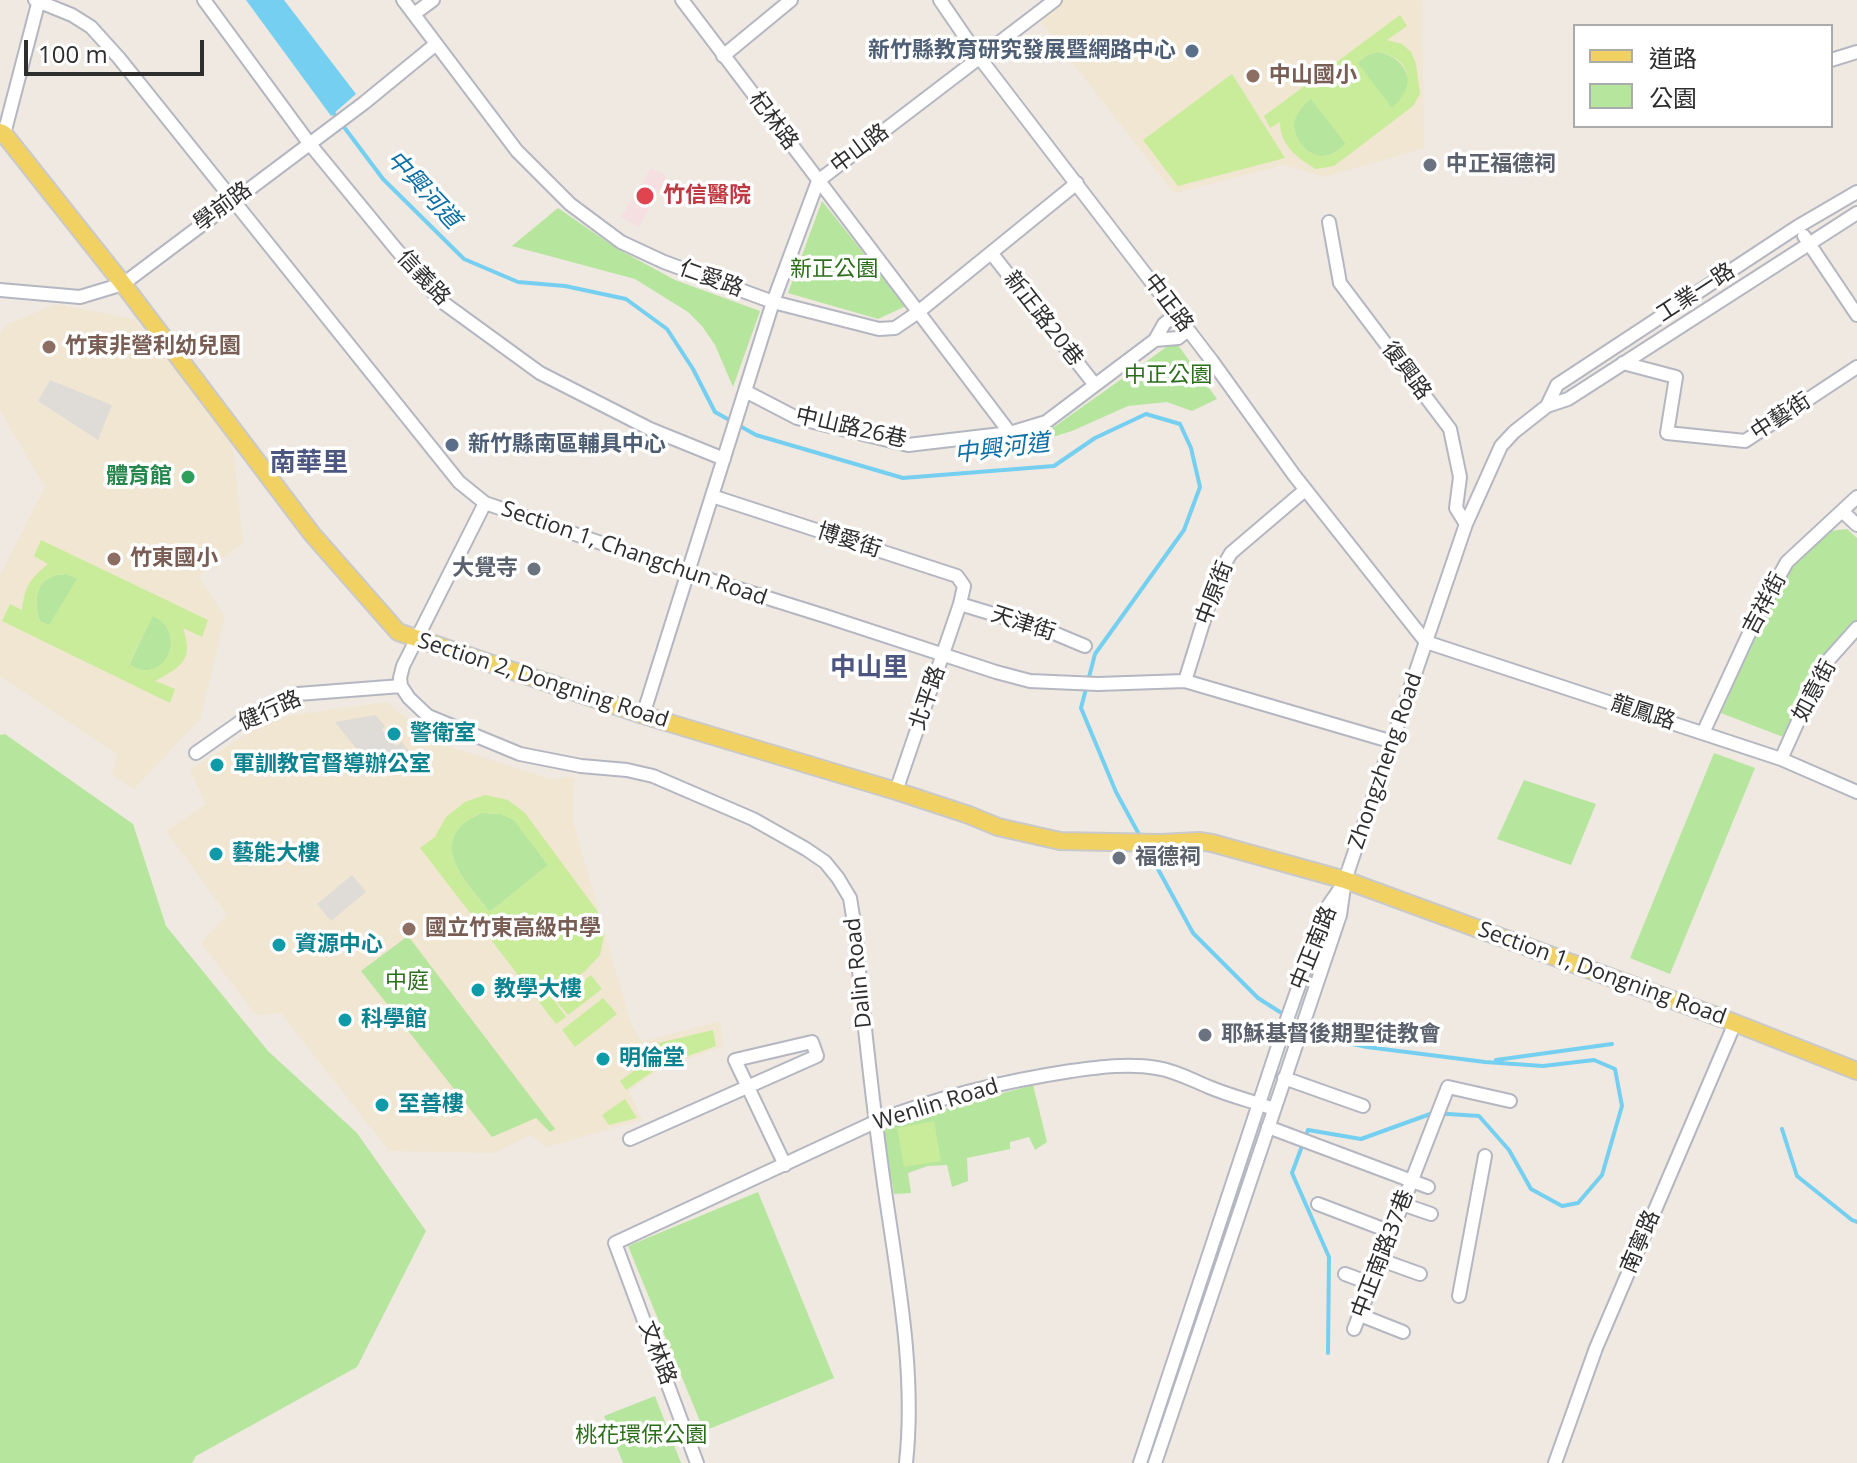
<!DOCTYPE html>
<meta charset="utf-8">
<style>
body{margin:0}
#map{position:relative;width:1857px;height:1463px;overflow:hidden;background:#efe9e1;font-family:"Open Sans","Noto Sans TC",sans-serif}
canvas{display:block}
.legend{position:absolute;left:1573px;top:24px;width:260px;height:104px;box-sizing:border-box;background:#fff;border:2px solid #ababab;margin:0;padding:10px 14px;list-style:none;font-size:24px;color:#2e2e2e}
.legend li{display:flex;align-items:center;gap:16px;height:40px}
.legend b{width:40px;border:2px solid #ababab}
.scale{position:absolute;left:24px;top:40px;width:180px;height:36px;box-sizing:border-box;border:4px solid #2e2e2e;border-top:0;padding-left:10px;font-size:24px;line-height:28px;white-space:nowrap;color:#2e2e2e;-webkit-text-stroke:6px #fff;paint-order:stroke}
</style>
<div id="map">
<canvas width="1857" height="1463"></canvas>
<ul class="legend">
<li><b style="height:10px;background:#f2d163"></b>道路</li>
<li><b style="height:22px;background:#b6e59e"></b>公園</li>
</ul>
<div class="scale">100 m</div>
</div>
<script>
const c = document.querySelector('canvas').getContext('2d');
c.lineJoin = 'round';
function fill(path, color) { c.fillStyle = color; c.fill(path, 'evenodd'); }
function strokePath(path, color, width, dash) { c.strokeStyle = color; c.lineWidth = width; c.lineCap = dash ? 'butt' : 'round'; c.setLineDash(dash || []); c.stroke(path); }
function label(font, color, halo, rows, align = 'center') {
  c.font = font + ' "Open Sans","Noto Sans TC",sans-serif'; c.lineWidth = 7; c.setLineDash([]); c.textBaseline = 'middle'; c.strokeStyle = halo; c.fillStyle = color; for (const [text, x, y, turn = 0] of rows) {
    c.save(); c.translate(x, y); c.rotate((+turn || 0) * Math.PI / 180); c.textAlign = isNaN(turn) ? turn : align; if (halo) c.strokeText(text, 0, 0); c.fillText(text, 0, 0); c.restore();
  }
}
const education = new Path2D(`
 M1061,0H1422L1424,148L1325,177L1284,165L1174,193L1037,17Z
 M55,304L134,319L232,439L243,543L198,576L225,617L200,719L134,789L112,775L117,754L0,676V575L45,487L0,411V334L5,326Z
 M387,702L435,742L550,779L574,777L573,821L630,1021L642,1042L720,1021L723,1046L657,1071L629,1091L642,1120L546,1147L531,1135L494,1153L389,1151L281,1013L256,1015L201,943L227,915L166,831L206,804L190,770L272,718Z`);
const medical = new Path2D(`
 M651,168L667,176L639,227L621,217Z`);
const green = new Path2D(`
 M1378,52C1401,56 1418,78 1402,100C1399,103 1395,106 1392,109L1357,63L1367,55Z
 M1311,98L1346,144C1341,148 1335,153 1329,155C1312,161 1294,142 1294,125C1294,114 1303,106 1311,98Z
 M822,201L906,306L878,319L788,293Z
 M558,208L616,248L675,280L760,311L733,387L715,345L702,326L688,312L635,279L512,246Z
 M1175,341L1217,399L1192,411L1167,402L1128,406L1072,431L991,456L988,444L1017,440L1054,427Z
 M1847,529L1857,538V620C1844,633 1830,647 1819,663C1804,685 1794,712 1783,737L1721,713L1767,612L1792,567L1830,531Z
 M66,574L78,578L50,626L40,621C32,596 37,575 66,574Z
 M153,615C184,631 172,674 141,670C139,670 130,665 129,665Z
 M5,734L133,824L166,926L268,1051L357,1133L426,1231L357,1367L196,1456L192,1463H0V735Z
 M1714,753L1755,768L1670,974L1630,958Z
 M1524,780L1596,804L1571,865L1497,839Z
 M481,813L501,814L514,820L548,865L490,912C473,890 431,850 464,823C469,819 476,816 481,813Z
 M408,936L555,1129L550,1132L536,1118L492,1137L361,971Z
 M1033,1085L1047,1142L1035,1150L1029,1137L1010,1142V1149L967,1158L968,1181L952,1187L947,1165L928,1166L908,1173L911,1193L894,1194L882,1126Z
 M758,1192L834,1378L704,1431L628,1246Z
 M655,1396L681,1463H623L604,1416Z`);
const pitch = new Path2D(`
 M1400,15L1407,26L1387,40L1402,44L1411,52L1416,64L1420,94L1413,106L1334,166L1316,169C1297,158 1280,145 1280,122L1270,128L1264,116ZM1378,52C1412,58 1417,86 1392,108L1358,63L1367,55ZM1311,99L1346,144C1341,147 1335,153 1329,155C1312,161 1294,142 1294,125C1295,114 1303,105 1311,99Z
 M1232,74L1285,158L1178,186L1143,140Z
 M41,540L208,620L202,637L183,628C194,660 182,666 155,681L175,689L170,703L2,621L10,604L22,610C25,586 29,580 48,564L34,556ZM66,574L77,579L49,625L40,621C32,596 37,575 66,574ZM153,616C185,631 171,674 141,670C138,670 131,665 129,664Z
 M485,795L508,800L525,813L598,912L604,935L600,955L585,971L568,983L545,988L566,1017L556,1024L420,848L435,837L446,817L465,802ZM481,813L501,814L514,820L548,865L490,912C472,890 432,850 464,823C469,819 476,816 481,813Z
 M591,975L602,989L568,1015L557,1002Z
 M603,998L617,1014L575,1047L562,1030Z
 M713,1030L716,1046L654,1068L646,1046Z
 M645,1063L652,1072L626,1090L620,1081Z
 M625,1099L637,1118L609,1125L602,1115Z
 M934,1121L941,1161L904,1167L897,1128Z`);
const plaza = new Path2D(`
 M50,380L112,405L98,440L38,401Z
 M375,715L385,726L382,730L396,746L402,742L414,758L394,765L371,755L355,747L335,722Z
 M352,875L366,892L331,921L317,904Z`);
const water = new Path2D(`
 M246,0H284L356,94L331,116Z
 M355,751L362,757L387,764L383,772L347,760Z`);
const stream = new Path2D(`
 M332,111L383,179L464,259L518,282L565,286L626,299L667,329L693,369L715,412L756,435L903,478L1054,466L1095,438L1146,414L1180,424L1191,448L1200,487L1184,530L1095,654L1081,708L1116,792L1141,838
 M1147,849L1193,933L1258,998L1319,1037L1367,1047L1485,1062L1543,1066L1594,1060L1615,1069L1622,1106L1602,1175L1578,1203L1562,1206L1531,1189L1509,1150L1479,1116L1433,1113L1361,1139L1308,1130L1292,1173L1329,1257L1328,1353
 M1496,1060L1612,1044
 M1782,1129L1797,1176L1852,1220L1857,1222`);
const minor = new Path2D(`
 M35,0L72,15L91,27L119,58L459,482L485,503L688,573L825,616L996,672L1030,681L1098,684L1185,681L1393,742
 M204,0L309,143L396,249L441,301L540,373L650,429L724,459
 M403,0L517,151L570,204L621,242L664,262L773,302L879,329L895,328L917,313L1077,183
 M682,0L1010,433
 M940,0L979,57L1212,361L1294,475L1426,642
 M414,14L433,0
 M723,56L791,0
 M1831,60L1857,52
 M4,134L39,0
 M1329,222L1340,283L1450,429L1460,477L1456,508L1466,524
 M1804,236L1857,315
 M992,254L1095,385
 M0,290L80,297L123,284L364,103L436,44
 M1155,340L1178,338L1188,330
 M1623,363L1676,377L1667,433L1745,441L1857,367
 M745,391L797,418L908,445L1010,433L1046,422L1155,340L1164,324L1176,314
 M1547,406L1557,385L1797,227L1857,192
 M712,496L957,576L964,586L960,604L896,791
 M485,503L403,666L400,678L401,686L409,698L428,716L520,754L581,766L627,770L653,776L753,819L806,849L825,862L838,878L850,898L855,929C863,1014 872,1099 884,1184C897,1276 916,1370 906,1463
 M1842,511L1857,525
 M960,604L1049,631L1085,646
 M1426,642L1781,759L1857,792
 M1185,681L1218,575L1231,553L1305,490
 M643,715L773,302L818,181L1055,0
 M1703,733L1758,614L1787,562L1857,497
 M196,753L243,720L298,694L401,686
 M1781,759L1823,666L1857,628
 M1284,1078L1363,1106
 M1268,1127L1428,1187
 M630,1139L817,1056L812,1042L735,1060L785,1165
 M1318,1204L1391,1232
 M1402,1204L1431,1214
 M1381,1260L1420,1274
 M1345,1274L1372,1284
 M1459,1296L1485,1156
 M1360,1315L1403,1332
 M1354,1329L1448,1087L1510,1101
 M697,1463L615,1243L875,1122C938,1097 1005,1081 1071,1071C1100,1067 1129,1063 1157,1068C1176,1071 1192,1080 1209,1087C1230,1096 1252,1101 1274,1109
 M1140,1463L1285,1025L1326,909L1344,883
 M1155,1463L1340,915L1345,880L1466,524L1501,446L1514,432L1547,406L1568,399L1857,213
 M1555,1463L1596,1348L1735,1023`);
const major = new Path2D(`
 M0,132L4,134L123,284L312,534L398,632L643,715L896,791L969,815L998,827L1060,841L1161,843L1199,841L1212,843L1345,880L1735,1023L1857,1071`);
const markers = [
 [1192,51,8,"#5c6f8a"],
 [1253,76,8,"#8d6e63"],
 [1430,165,8,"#6b7280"],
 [645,196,10,"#e0444e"],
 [49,347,8,"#8d6e63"],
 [452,445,8,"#5c6f8a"],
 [188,477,8,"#2e9e5b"],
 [114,559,8,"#8d6e63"],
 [534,569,8,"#6b7280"],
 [394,734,8,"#0f9aa8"],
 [217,765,8,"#0f9aa8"],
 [216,854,8,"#0f9aa8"],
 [1119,858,8,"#6b7280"],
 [409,929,8,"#8d6e63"],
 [279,945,8,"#0f9aa8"],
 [478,990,8,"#0f9aa8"],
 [345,1020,8,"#0f9aa8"],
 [1205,1035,8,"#6b7280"],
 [603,1059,8,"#0f9aa8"],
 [382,1105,8,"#0f9aa8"]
];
const serviceNames = [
 ["新竹縣教育研究發展暨網路中心",1176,51],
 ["新竹縣南區輔具中心",468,445,"left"]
];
const educationNames = [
 ["中山國小",1269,76],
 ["竹東非營利幼兒園",65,347],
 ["竹東國小",130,559],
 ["國立竹東高級中學",425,929]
];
const streetNames = [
 ["杞林路",773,121,53],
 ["中山路",860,149,-37],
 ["學前路",223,207,-37],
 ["信義路",423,278,47],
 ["仁愛路",711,279,20],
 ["工業一路",1696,293,-33],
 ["中正路",1168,303,53],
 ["新正路20巷",1043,319,52],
 ["復興路",1406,371,53],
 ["中藝街",1781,417,-33],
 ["中山路26巷",851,428,13],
 ["博愛街",849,541,18],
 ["Section 1, Changchun Road",634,554,19],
 ["中原街",1215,593,-69],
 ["吉祥街",1765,604,-62],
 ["天津街",1023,624,18],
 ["Section 2, Dongning Road",543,681,18],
 ["如意街",1815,691,-62],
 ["北平路",928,698,-71],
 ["健行路",270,711,-24],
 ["龍鳳路",1643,713,18],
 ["Zhongzheng Road",1386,761,-71],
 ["中正南路",1314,948,-68],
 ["Dalin Road",859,973,-96],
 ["Section 1, Dongning Road",1602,974,20],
 ["Wenlin Road",936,1105,-17],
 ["南寧路",1641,1242,-67],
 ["中正南路37巷",1383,1254,-69],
 ["文林路",657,1353,69]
];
const worshipNames = [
 ["中正福德祠",1446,165],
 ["大覺寺",518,569,"right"],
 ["福德祠",1135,858],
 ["耶穌基督後期聖徒教會",1221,1035]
];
const healthNames = [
 ["竹信醫院",663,196]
];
const parkNames = [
 ["新正公園",834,270],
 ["中正公園",1168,376],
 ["中庭",407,982],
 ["桃花環保公園",641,1436]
];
const leisureNames = [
 ["體育館",172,477]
];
const cultureNames = [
 ["警衛室",410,734],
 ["軍訓教官督導辦公室",233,765],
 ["藝能大樓",232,854],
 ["資源中心",295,945],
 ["教學大樓",494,990],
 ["科學館",361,1020],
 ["明倫堂",619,1059],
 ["至善樓",398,1105]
];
const waterNames = [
 ["中興河道",423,190,47],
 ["中興河道",1002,449,-7]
];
const quarterNames = [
 ["南華里",309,464],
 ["中山里",869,669]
];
fill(education, '#f0e6d1');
fill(medical, '#f5dfe0');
fill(green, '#b6e59e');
fill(pitch, '#c9ec9a');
fill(plaza, '#dfdcd8');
fill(water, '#75cff0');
strokePath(stream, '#75cff0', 4);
strokePath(minor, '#b4b7c1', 16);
strokePath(major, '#c9c9c9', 20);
strokePath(minor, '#fff', 12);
strokePath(major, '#f2d163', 16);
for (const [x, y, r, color] of markers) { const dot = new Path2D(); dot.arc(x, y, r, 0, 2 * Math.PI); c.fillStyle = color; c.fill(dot); strokePath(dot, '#fff', 3); }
label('bold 22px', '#4e5e75', '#fff', serviceNames, 'right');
label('bold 22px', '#785e54', '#fff', educationNames, 'left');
label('22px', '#2e2e2e', '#fff', streetNames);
label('bold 22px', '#5b616d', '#fff', worshipNames, 'left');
label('bold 22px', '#be3a42', '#fff', healthNames, 'left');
label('22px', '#2c6e1b', '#fff', parkNames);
label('bold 22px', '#27864d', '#fff', leisureNames, 'right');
label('bold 22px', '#0d838f', '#fff', cultureNames, 'left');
label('italic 24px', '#0d6fa3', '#fff', waterNames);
label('bold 26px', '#4d5680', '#fff', quarterNames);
</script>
